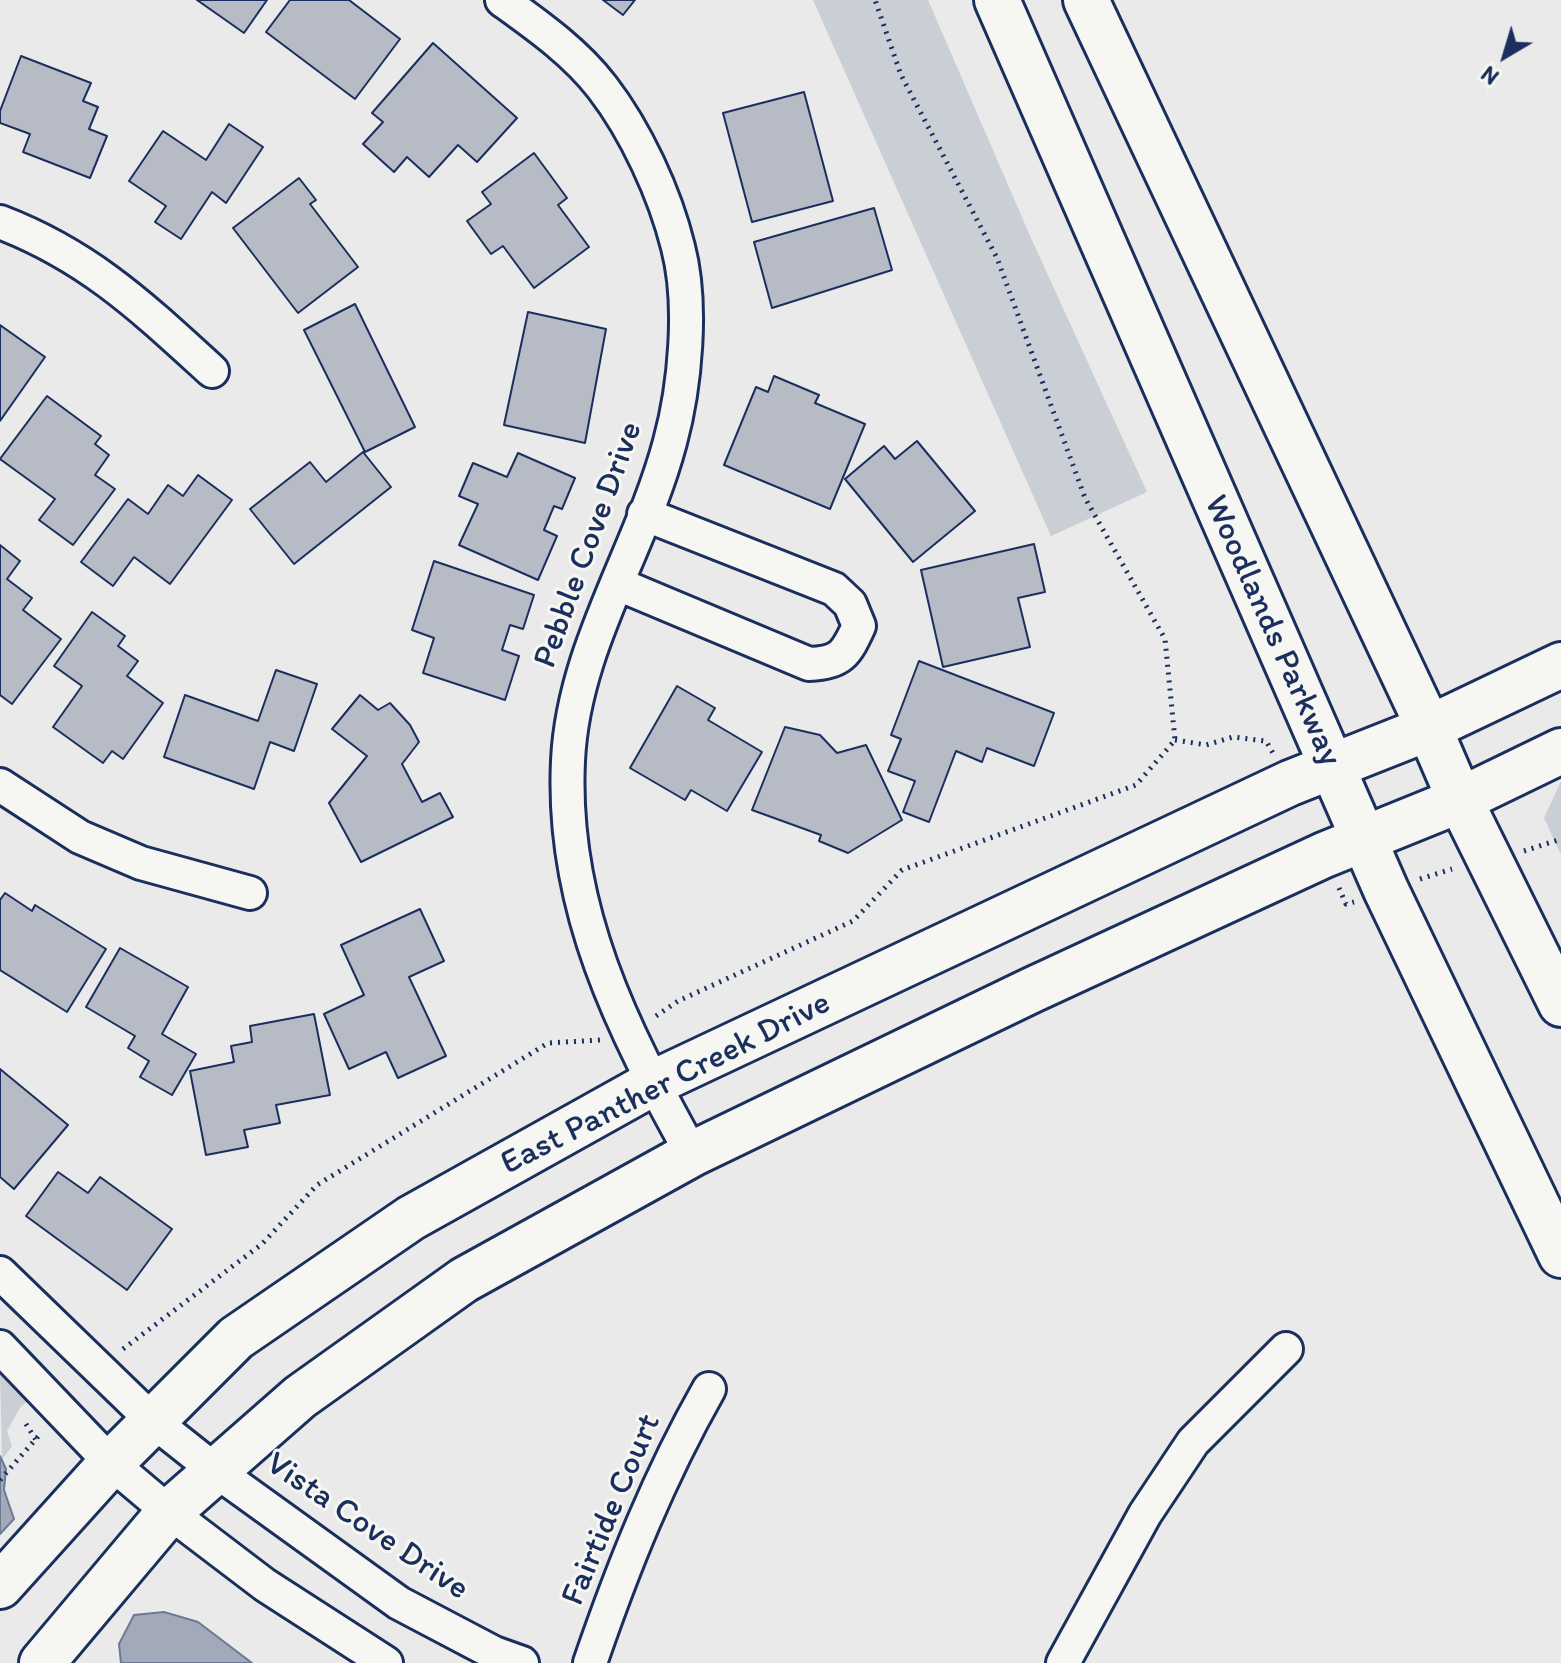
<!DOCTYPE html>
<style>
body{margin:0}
#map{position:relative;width:1561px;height:1663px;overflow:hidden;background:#e9eae9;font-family:Itim,sans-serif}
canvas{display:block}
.north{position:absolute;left:1465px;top:16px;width:80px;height:80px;-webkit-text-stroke:6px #f6f6f2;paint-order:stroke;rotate:218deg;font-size:22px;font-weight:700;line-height:32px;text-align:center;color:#1b2f5e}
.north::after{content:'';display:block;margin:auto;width:28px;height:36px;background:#1b2f5e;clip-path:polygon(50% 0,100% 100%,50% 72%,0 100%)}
</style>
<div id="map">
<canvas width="1561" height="1663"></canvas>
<div class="north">N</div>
</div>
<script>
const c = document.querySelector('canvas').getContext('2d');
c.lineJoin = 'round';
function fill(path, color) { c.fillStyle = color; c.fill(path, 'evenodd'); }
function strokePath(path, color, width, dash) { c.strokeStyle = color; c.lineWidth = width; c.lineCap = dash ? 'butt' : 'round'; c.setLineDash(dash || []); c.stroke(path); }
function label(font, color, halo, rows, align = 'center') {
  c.font = font + ' Itim,sans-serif'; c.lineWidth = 6; c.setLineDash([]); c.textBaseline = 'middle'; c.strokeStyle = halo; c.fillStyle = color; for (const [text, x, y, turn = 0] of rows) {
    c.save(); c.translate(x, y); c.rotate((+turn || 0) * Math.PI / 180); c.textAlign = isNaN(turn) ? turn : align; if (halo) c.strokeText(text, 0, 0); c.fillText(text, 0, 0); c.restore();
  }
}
const green = new Path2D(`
 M813,0H928L1031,238L1147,492L1051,536Z
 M1561,781V855L1544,818Z
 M0,1370L31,1399L21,1406L7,1431L12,1446L2,1460Z`);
const water = new Path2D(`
 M0,1456L6,1469L4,1490L14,1519L0,1534Z
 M164,1612L198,1622L252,1663H121L119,1644L134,1615Z`);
const building = new Path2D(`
 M197,0H267L244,33Z
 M290,0H349L400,39L355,99L266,32Z
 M603,0H635L623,15Z
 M433,43L517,118L477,162L458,145L429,177L407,157L394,172L363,144L383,122L372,113Z
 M21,56L91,83L83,101L98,107L89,129L107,136L90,178L23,152L30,134L0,123V111Z
 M804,92L833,201L752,222L723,113Z
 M229,124L263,147L226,203L212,192L181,239L155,222L166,206L129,181L163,131L206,160Z
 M534,153L567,198L558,205L589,247L534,288L503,246L491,254L467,221L491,204L482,192Z
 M299,178L316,200L310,204L358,267L298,313L233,228Z
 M874,208L892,270L772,308L754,242Z
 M355,304L415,427L365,452L304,330Z
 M528,312L606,329L585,443L504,425Z
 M0,325L45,357L0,421Z
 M774,376L819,395L815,403L865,424L830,509L724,465L756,387L768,392Z
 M47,396L101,436L95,444L109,455L95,475L115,489L73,545L39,520L55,499L0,459Z
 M917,441L975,511L913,562L845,479L884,446L895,459Z
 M363,452L391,487L294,564L250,509L310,462L326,482Z
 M518,453L575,478L562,509L554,506L544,530L557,536L538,580L459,545L478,504L459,496L473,463L507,477Z
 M198,475L232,500L170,584L134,557L113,586L81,562L128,499L148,514L168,485L183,496Z
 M1034,544L1045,592L1018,598L1030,647L943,667L921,570Z
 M0,545L20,561L7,579L32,598L23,610L61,639L12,704L0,695Z
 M434,561L534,595L523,629L510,625L502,650L519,656L505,700L423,673L434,638L412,630Z
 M92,612L125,636L118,646L138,661L127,676L163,703L123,759L112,751L103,763L53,727L82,686L54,666Z
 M919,661L1054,713L1034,766L987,748L982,762L956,751L929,822L903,812L915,781L888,771L901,739L891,735Z
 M276,670L317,684L294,751L270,742L254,789L164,757L185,695L258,721Z
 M677,686L715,708L708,720L762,752L727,811L691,790L685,800L630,768Z
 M360,695L378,710L390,703L410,725L419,742L402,764L422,802L440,793L453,817L361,862L329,803L367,756L332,729Z
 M785,727L820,735L837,753L866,745L902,820L848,853L819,841L821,835L752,810Z
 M5,893L32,911L35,905L106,949L67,1012L0,970V900Z
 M420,909L444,961L409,977L446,1056L398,1078L386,1052L349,1069L324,1014L364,995L341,945Z
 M120,948L188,987L162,1034L196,1054L172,1095L140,1077L149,1061L128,1048L135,1036L86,1007Z
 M314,1014L330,1095L276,1105L280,1123L244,1130L248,1147L206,1155L190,1071L234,1062L231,1046L252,1042L250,1026Z
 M0,1069L68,1125L14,1189L0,1177Z
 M58,1172L88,1193L100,1177L172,1229L127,1290L26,1216Z`);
const path = new Path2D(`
 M1175,740L1206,745L1233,737L1266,741L1273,753
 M1524,851L1561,839
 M1420,879L1452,869
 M1339,888L1346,904L1354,902
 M656,1016L678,1001L853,921L902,870L1136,785L1175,740L1165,639L1085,498L997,258L901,75L875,0
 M123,1349L262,1244L317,1185L548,1043L600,1040
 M26,1424L36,1440
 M0,1480L41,1433`);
const street = new Path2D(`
 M502,0C538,26 575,52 602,87C636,131 665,194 678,247C693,304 685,387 670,442C641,551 573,647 568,761C561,908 622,1028 692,1154
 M0,222C89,256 143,308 212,371
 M618,584L809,664C841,663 846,654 859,626L850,604L834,589L644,514
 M0,785L80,837L141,863L250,893
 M0,1273L153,1421L216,1471L399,1603L494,1653L522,1663
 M0,1347L111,1463L169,1512L265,1585L386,1663
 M590,1663C623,1567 659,1477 709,1389
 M1063,1663L1145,1514L1193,1442L1286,1349`);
const secondary = new Path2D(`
 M0,1586L111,1463L236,1338L411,1218L653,1083L1290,783L1429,728L1561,665
 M42,1663L169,1512L300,1397L464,1280L692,1154L1032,990L1324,855L1460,800L1561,751`);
const primary = new Path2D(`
 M997,0L1386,890L1561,1255
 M1086,0L1429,728L1460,800L1561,1004`);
const streetNames = [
 ["Pebble Cove Drive",589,545,-70],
 ["Woodlands Parkway",1272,631,66],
 ["East Panther Creek Drive",666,1084,-27],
 ["Fairtide Court",612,1510,-67],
 ["Vista Cove Drive",367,1527,34]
];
fill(green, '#caced5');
fill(water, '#a2aaba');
strokePath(water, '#6c7995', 2);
fill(building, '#b6bbc6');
strokePath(building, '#1b2f5e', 2);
strokePath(street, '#1b2f5e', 38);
strokePath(secondary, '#1b2f5e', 50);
strokePath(primary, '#1b2f5e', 50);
strokePath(path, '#1b2f5e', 5, [2, 6]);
strokePath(street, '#f6f6f2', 32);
strokePath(secondary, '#f6f6f2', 44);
strokePath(primary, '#f6f6f2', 44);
label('34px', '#1b2f5e', '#f6f6f2', streetNames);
</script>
